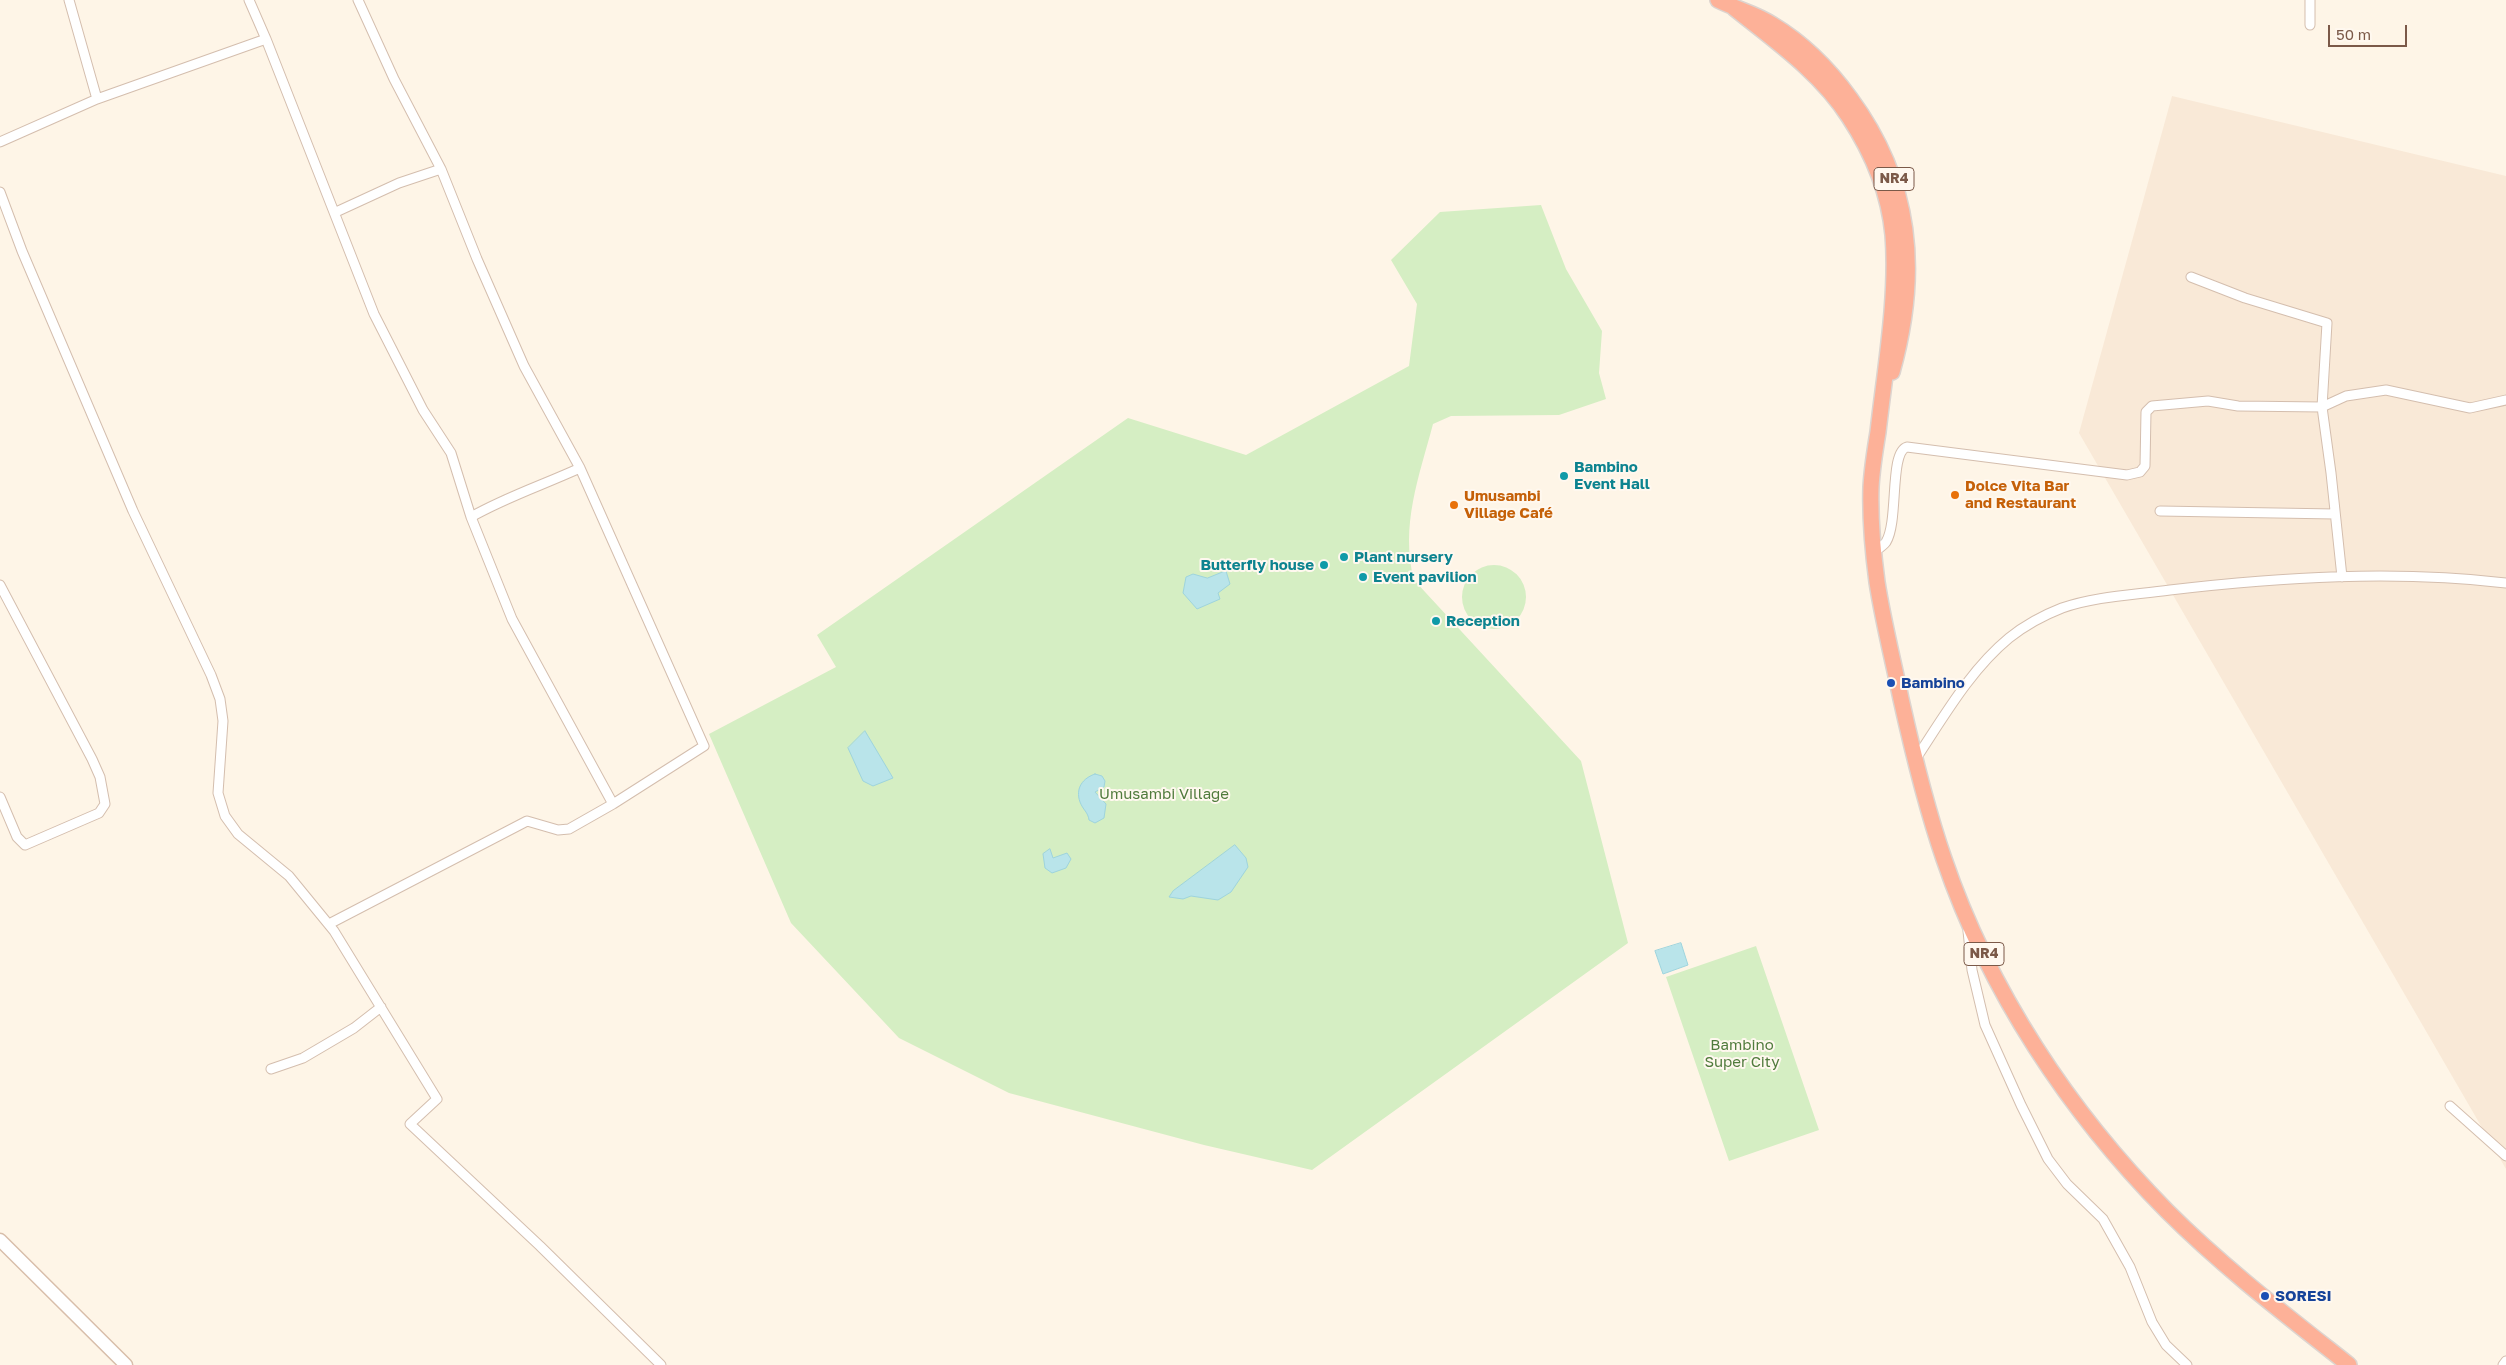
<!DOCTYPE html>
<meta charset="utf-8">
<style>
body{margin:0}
#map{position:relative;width:2506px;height:1365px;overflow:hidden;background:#fef5e7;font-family:"Golos Text",sans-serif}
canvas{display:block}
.scale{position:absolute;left:2328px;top:25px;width:79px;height:22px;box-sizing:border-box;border:2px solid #7b5948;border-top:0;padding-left:6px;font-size:15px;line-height:18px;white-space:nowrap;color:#7b5948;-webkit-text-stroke:4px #fff8ef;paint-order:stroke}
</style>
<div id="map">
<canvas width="2506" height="1365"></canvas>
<div class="scale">50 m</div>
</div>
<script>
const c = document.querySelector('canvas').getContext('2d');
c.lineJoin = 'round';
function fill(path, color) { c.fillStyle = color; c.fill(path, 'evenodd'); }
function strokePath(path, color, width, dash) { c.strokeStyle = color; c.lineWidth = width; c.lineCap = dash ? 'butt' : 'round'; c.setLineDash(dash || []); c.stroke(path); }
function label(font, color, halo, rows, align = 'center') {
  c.font = font + ' "Golos Text",sans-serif'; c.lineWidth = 4; c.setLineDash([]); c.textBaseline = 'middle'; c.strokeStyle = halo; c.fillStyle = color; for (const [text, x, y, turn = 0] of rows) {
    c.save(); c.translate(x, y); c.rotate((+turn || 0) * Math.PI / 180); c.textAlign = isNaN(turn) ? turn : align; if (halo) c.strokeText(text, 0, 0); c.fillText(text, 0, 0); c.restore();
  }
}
const residential = new Path2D(`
 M2172,96L2506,176V1169L2079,433Z`);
const green = new Path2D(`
 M1541,205L1566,269L1602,331L1599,373L1606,399L1559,415L1451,416L1433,424C1419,477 1400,526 1414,580L1581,761L1628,943L1312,1170L1204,1145L1009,1093L899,1038L791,923L709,734L836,667L817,635L1128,418L1246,455L1409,366L1417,304L1391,260L1440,212Z
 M1462 597a32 32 0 1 1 64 0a32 32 0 1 1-64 0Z
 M1756,946L1819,1130L1729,1161L1666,977Z`);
const water = new Path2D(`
 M1226,571L1230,584L1218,593L1220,599L1197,609L1183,593L1186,577L1193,574L1207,578Z
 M865,731L893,778L873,786L863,781L848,748Z
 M1095,774L1102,776L1105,781L1104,787L1095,792L1106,804L1104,818L1095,823L1089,820C1088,812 1083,810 1080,802C1075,788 1083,778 1095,774Z
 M1235,845L1246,858L1248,867L1231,892L1218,900L1191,896L1183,899L1169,897L1173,891Z
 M1050,849L1053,858L1067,853L1071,859L1066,868L1052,873L1045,868L1043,854Z
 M1681,943L1688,965L1663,974L1655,951Z`);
const street = new Path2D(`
 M69,0L97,99
 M249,0L266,39L374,314L423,410L451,453L471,517L512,619L613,804
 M2310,0V25
 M0,142L97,99L266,39
 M0,192L22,251L133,511L211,675L220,699L223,721L218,793L225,816L238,834L289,876L334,931L437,1099L410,1124L540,1246L661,1365
 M336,212L399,183L441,169
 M2191,277L2245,298L2327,323L2322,407L2331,473L2342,577
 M2160,511L2335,514
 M471,517C506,497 543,485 580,468
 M1874,552C1878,549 1883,546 1886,542C1899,521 1889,452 1907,447L2127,475L2140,472L2145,466L2146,412L2152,406L2208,401L2238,406L2322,407L2346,396L2386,390L2470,408L2506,400
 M0,585L92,759L100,777L105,804L99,813L25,845L17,837L0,797
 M1915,760C1943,718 1970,670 2009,638C2024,626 2044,615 2062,608C2096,596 2135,595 2170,590C2281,577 2395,570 2506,583
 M329,924L527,821L558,830L569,829L613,804L704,746L580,468L524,366L477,259L441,169L394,79L358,0
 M1968,931L1972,970L1985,1025L2021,1105L2048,1159L2067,1184L2103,1219L2130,1267L2152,1322L2166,1345L2187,1365
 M271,1069L303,1058L354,1028L381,1007
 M2450,1106L2506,1156
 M2503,1365L2506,1361`);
const secondary = new Path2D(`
 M0,1240L126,1365`);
const highway = new Path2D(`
 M1718,0C1736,9 1757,14 1773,25C1803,43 1829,69 1850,98C1912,182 1920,272 1892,372
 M1734,8C1775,41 1820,72 1849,117C1872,152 1889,193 1893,235C1898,296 1885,370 1878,432C1875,450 1872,469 1871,487C1870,518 1873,552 1877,582C1883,621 1893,660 1901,699C1913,753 1926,807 1944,859C1989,991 2069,1112 2167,1211C2223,1267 2287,1316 2349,1365`);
const markers = [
 [1564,476,5,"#0f9aa8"],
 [1955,495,5,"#e8710a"],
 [1454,505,5,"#e8710a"],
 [1344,557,5,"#0f9aa8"],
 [1324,565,5,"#0f9aa8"],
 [1363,577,5,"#0f9aa8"],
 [1436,621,5,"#0f9aa8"],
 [1891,683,5,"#1a4fb4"],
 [2265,1296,5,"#1a4fb4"]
];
const shields = [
 [1894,179,40],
 [1984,954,40]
];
const shieldNames = [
 ["NR4",1894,179],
 ["NR4",1984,954]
];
const cultureNames = [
 ["Bambino",1574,467],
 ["Event Hall",1574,484],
 ["Plant nursery",1354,557],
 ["Butterfly house",1314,565,"right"],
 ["Event pavilion",1373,577],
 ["Reception",1446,621]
];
const foodNames = [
 ["Dolce Vita Bar",1965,486],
 ["and Restaurant",1965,503],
 ["Umusambi",1464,496],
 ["Village Café",1464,513]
];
const transitNames = [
 ["Bambino",1901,683],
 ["SORESI",2275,1296]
];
const parkNames = [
 ["Umusambi Village",1164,794],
 ["Bambino",1742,1045],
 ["Super City",1742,1062]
];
fill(residential, '#f9e9d7');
fill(green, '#d5eec3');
fill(water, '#b9e4ea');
strokePath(water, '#9ed4dd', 1);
strokePath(street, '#d4beae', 11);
strokePath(secondary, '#d8beaa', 15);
strokePath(highway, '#ddd4cf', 18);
strokePath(street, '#fff', 9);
strokePath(secondary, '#fff', 12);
strokePath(highway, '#fdb198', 15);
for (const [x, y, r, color] of markers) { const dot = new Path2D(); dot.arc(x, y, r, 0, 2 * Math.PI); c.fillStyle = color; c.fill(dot); strokePath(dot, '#fff8ef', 2); }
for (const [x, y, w] of shields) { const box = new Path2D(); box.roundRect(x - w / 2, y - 11.5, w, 23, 4); c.fillStyle = '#fff8ef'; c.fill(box); strokePath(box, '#7b5948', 1); }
label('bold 14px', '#7b5948', null, shieldNames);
label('bold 15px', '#0d838f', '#fff8ef', cultureNames, 'left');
label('bold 15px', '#c56008', '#fff8ef', foodNames, 'left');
label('bold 15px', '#164399', '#fff8ef', transitNames, 'left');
label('15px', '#507b3c', '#fff8ef', parkNames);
</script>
